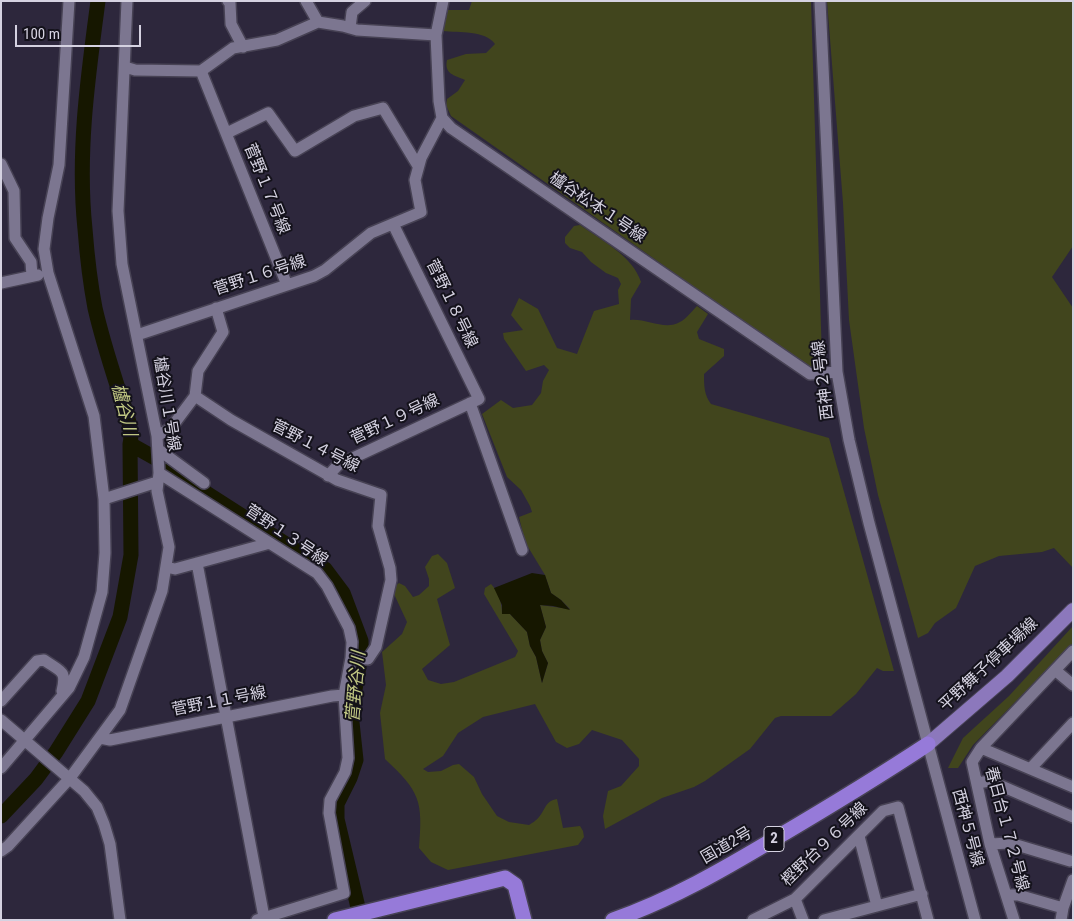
<!DOCTYPE html>
<meta charset="utf-8">
<style>
body{margin:0}
#map{position:relative;width:1074px;height:921px;overflow:hidden;background:#2d273c;font-family:"Roboto Condensed",sans-serif}
canvas{display:block}
.frame{position:absolute;inset:0;border:2px solid #d5d2e1;pointer-events:none}
.scale{position:absolute;left:15px;top:25px;width:126px;height:22px;box-sizing:border-box;border:2px solid #d5d2e1;border-top:0;padding-left:6px;font-size:15px;line-height:18px;white-space:nowrap;color:#d5d2e1;-webkit-text-stroke:4px #14121b;paint-order:stroke}
</style>
<div id="map">
<canvas width="1074" height="921"></canvas>
<div class="frame"></div>
<div class="scale">100 m</div>
</div>
<script>
const c = document.querySelector('canvas').getContext('2d');
c.lineJoin = 'round';
function fill(path, color) { c.fillStyle = color; c.fill(path, 'evenodd'); }
function strokePath(path, color, width, dash) { c.strokeStyle = color; c.lineWidth = width; c.lineCap = dash ? 'butt' : 'round'; c.setLineDash(dash || []); c.stroke(path); }
function label(font, color, halo, rows, align = 'center') {
  c.font = font + ' "Roboto Condensed","Noto Sans JP",sans-serif'; c.lineWidth = 4; c.setLineDash([]); c.textBaseline = 'middle'; c.strokeStyle = halo; c.fillStyle = color; for (const [text, x, y, turn = 0] of rows) {
    c.save(); c.translate(x, y); c.rotate((+turn || 0) * Math.PI / 180); c.textAlign = isNaN(turn) ? turn : align; if (halo) c.strokeText(text, 0, 0); c.fillText(text, 0, 0); c.restore();
  }
}
const green = new Path2D(`
 M472,1H811L822,360L818,367L811,369L451,116L446,105L447,99L458,91L465,80C454,75 444,74 447,60L466,54L486,53L495,44C485,30 459,33 443,31L448,10H469Z
 M827,1H1073V246L1052,277L1073,308V568L1054,548L1042,552L999,556L975,566L956,608L935,623L928,633L918,638L878,495L864,428L849,320L843,203Z
 M580,225C601,240 633,256 641,282L631,299L630,320C646,318 665,331 680,322C686,319 692,311 697,306L708,314L697,332L699,339L724,349V356L704,374C704,385 704,395 711,404L829,438L894,671H883L877,668L856,694L831,716H781L775,718L750,749L705,781L694,787L662,798L605,829L603,816L608,791L621,786L639,766V759L622,740L592,730L579,744L567,748L556,742L535,704L483,717L458,733L443,756L423,769L428,772L441,771L453,765L459,764L474,777L482,794L497,816L509,822L529,825C532,823 537,820 539,817C546,809 545,801 557,799L563,828L580,826L583,831L584,837L578,845L448,870L431,862L419,848C423,800 420,792 385,759L380,713L386,685L382,652L402,634L407,622L394,594V587L399,583L405,586L413,597L419,595L429,586V579L425,567L432,556L438,554L447,563L455,588L437,599L450,645L422,669L428,680L441,684L454,682L515,657L518,651L484,594L485,588L491,584C499,592 502,604 502,614H510L527,632L530,646L536,657L542,683L548,663L542,651L540,640L546,627L540,605L570,609L561,600L551,593L545,575L525,542L519,517L532,512L530,506L521,490L507,477L482,414L501,400L513,408L532,405L541,393L543,381L549,370L544,365L526,371L504,339L503,333L523,330L511,315L519,298L538,309L557,348L577,354L594,311L619,304L618,290L621,284L618,278L606,273L591,262L582,252L570,248L565,243V237L574,226Z
 M1073,626V643L973,745L958,768H948L963,738L1009,696Z`);
const water = new Path2D(`
 M532,573L545,575L551,593L561,600L570,610L553,606L540,605L546,627L540,640L542,651L548,663L542,683L536,657L530,646L527,632L510,614H502V605L494,588Z`);
const river = new Path2D(`
 M130,444L171,467L197,487L325,569L343,593L361,641V654L351,713L356,760L350,778L337,804V819L361,920
 M1,816L36,779L56,752L88,701L120,617L131,555L130,444C134,428 122,401 117,385C109,360 101,334 95,308C90,282 87,255 85,229C77,153 88,76 98,1`);
const minor = new Path2D(`
 M228,1L230,3L231,24L243,47
 M306,1L318,22
 M443,1L436,35L439,101L442,118L451,128L810,374L837,372
 M820,1L837,372L849,440L869,523L975,920
 M318,22L343,26L357,30L436,35
 M350,28L352,12L365,1
 M125,67L135,70L201,71L233,48L277,40L318,22
 M201,71L287,285
 M227,133L268,113L295,151L354,116L383,108L418,166
 M1,164L14,191L15,238L31,262L32,276
 M1,283L38,275
 M137,335L314,276L325,270L371,233L421,212L415,180L421,158L442,118
 M195,396L231,420L337,480L381,495L378,526L390,568L391,580L376,647L368,659L351,658
 M470,403L522,550
 M157,436L171,428L195,396L198,371L223,332L216,308
 M159,450L204,483
 M159,473L317,573L327,586L349,628L352,642L351,658L344,695L348,758L345,772L330,800L329,813L344,893L257,920
 M328,476L338,465L479,399L393,224
 M104,499L157,482
 M197,563L264,917
 M166,567L175,569L270,543
 M1073,651L981,748L1073,787
 M1055,670L1073,685
 M1,701L37,661L44,660C61,672 67,670 62,691
 M1,720L84,791L97,807L104,824L110,844L120,920
 M100,738L110,740L332,696L344,695
 M981,748L972,762L990,844L1014,920
 M1,768L69,688L84,657L102,592L105,553L104,499L94,416L48,273L44,249L48,218L59,165L69,1
 M1031,768L1073,723
 M977,783L990,781L1073,817
 M859,836L877,906
 M990,844L1010,843L1070,861
 M1,851L8,846L70,778L120,710L162,591L169,547L157,491L159,473L157,436L122,264L118,211L127,1
 M1007,895H1018L1063,908
 M795,899L803,920
 M753,920L795,899L883,811L898,807L928,920
 M824,920L922,894
 M1061,920L1063,908L1073,880`);
const major = new Path2D(`
 M928,744L1007,676L1073,610`);
const highway = new Path2D(`
 M335,920L505,878L515,885L524,920
 M613,920C671,900 724,869 776,838C827,808 878,777 928,744`);
const shields = [
 [774,839,20]
];
const shieldNames = [
 ["2",774,839]
];
const streetNames = [
 ["菅野１７号線",266,189,68],
 ["櫨谷松本１号線",597,208,34],
 ["菅野１６号線",260,276,-18],
 ["菅野１８号線",451,304,64],
 ["西神２号線",824,380,-97],
 ["櫨谷川１号線",166,404,81],
 ["菅野１９号線",395,420,-25],
 ["菅野１４号線",315,447,27],
 ["菅野１３号線",286,536,34],
 ["平野舞子停車場線",989,665,-43],
 ["菅野１１号線",219,702,-11],
 ["西神５号線",967,828,75],
 ["春日台１７２号線",1006,829,75],
 ["樫野台９６号線",825,845,-44],
 ["国道2号",727,846,-30]
];
const waterNames = [
 ["櫨谷川",123,410,76],
 ["菅野谷川",357,687,-85]
];
fill(green, '#41451d');
fill(water, '#161700');
strokePath(river, '#161700', 15);
strokePath(minor, '#474254', 14);
strokePath(major, '#474254', 16);
strokePath(highway, '#474254', 18);
strokePath(minor, '#7c7690', 11);
strokePath(major, '#8c78bc', 14);
strokePath(highway, '#967ad9', 15);
for (const [x, y, w] of shields) { const box = new Path2D(); box.roundRect(x - w / 2, y - 12.5, w, 25, 4); c.fillStyle = '#14121b'; c.fill(box); strokePath(box, '#d5d2e1', 1); }
label('bold 15px', '#d5d2e1', null, shieldNames);
label('16px', '#d5d2e1', '#14121b', streetNames);
label('italic 18px', '#c0c783', '#14121b', waterNames);
</script>
